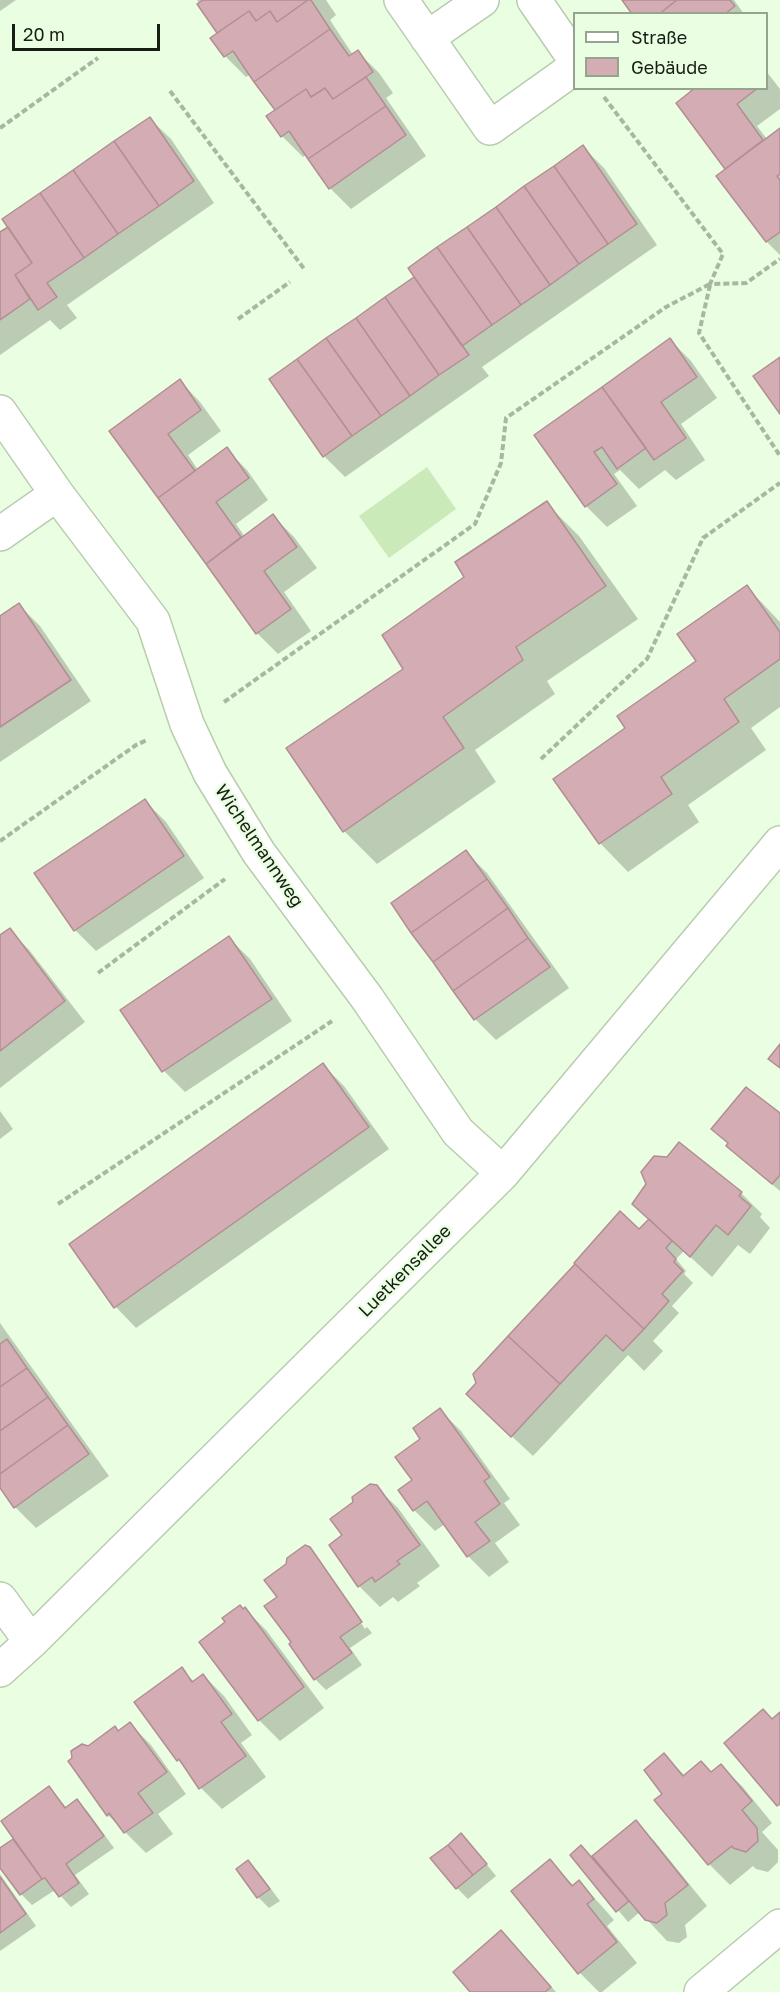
<!DOCTYPE html>
<meta charset="utf-8">
<style>
body{margin:0}
#map{position:relative;width:780px;height:1992px;overflow:hidden;background:#eafee1;font-family:"Golos Text",sans-serif}
canvas{display:block}
.legend{position:absolute;left:573px;top:12px;width:195px;height:78px;box-sizing:border-box;background:#eafee1;border:2px solid #96a48f;margin:0;padding:8px 10px;list-style:none;font-size:18px;color:#171e14}
.legend li{display:flex;align-items:center;gap:12px;height:30px}
.legend b{width:30px;border:2px solid #96a48f}
.scale{position:absolute;left:12px;top:24px;width:148px;height:27px;box-sizing:border-box;border:3px solid #171e14;border-top:0;padding-left:8px;font-size:18px;line-height:21px;white-space:nowrap;color:#171e14;-webkit-text-stroke:4px #eafee1;paint-order:stroke}
</style>
<div id="map">
<canvas width="780" height="1992"></canvas>
<ul class="legend">
<li><b style="height:8px;background:#fff"></b>Straße</li>
<li><b style="height:16px;background:#d3adb3"></b>Gebäude</li>
</ul>
<div class="scale">20 m</div>
</div>
<script>
const c = document.querySelector('canvas').getContext('2d');
c.lineJoin = 'round';
function fill(path, color) { c.fillStyle = color; c.fill(path, 'evenodd'); }
function strokePath(path, color, width, dash) { c.strokeStyle = color; c.lineWidth = width; c.lineCap = dash ? 'butt' : 'round'; c.setLineDash(dash || []); c.stroke(path); }
function label(font, color, halo, rows, align = 'center') {
  c.font = font + ' "Golos Text",sans-serif'; c.lineWidth = 5; c.setLineDash([]); c.textBaseline = 'middle'; c.strokeStyle = halo; c.fillStyle = color; for (const [text, x, y, turn = 0] of rows) {
    c.save(); c.translate(x, y); c.rotate((+turn || 0) * Math.PI / 180); c.textAlign = isNaN(turn) ? turn : align; if (halo) c.strokeText(text, 0, 0); c.fillText(text, 0, 0); c.restore();
  }
}
const green = new Path2D(`
 M427,467L456,509L389,558L359,516Z`);
const shadow = new Path2D(`
 M0,0H16L0,11Z
 M197,0H326L336,15L330,20L353,55L358,52L379,73L393,93L386,98L426,156L351,209L330,188L307,154L303,157L282,136L277,110L251,74L246,77L225,56L213,38L220,33Z
 M624,0H734L744,14H633Z
 M766,71L780,89V109L757,126L767,139L780,130V255L767,242L718,176L727,169L678,103L692,93L688,88H766Z
 M150,119L171,139L214,203L67,305L77,318L60,330L50,320L0,355V234Z
 M583,147L604,168L657,245L482,367L489,376L345,477L324,456L271,379L416,277Z
 M670,340L691,361L717,398L681,424L705,460L676,480L665,470L639,489L620,470L614,474L637,506L607,527L586,506L536,436Z
 M180,381L200,402L221,431L188,455L198,470L226,449L247,470L268,500L236,524L245,537L273,516L294,537L317,568L284,592L311,631L278,654L257,633L111,431Z
 M546,503L579,536L638,619L547,681L555,694L475,750L496,782L377,864L344,831L405,669L466,577Z
 M747,587L780,622V707L751,728L766,750L688,805L699,822L628,872L600,843L555,779L627,728L698,661Z
 M19,605L40,626L91,701L0,762V618Z
 M145,801L166,822L204,878L96,951L75,930Z
 M466,852L487,873L569,988L496,1040L475,1019Z
 M10,930L30,951L85,1022L0,1088V937Z
 M229,938L250,959L292,1021L185,1092L164,1071L122,1010Z
 M323,1065L344,1086L389,1149L136,1328L116,1307L71,1245Z
 M0,1111L13,1129L0,1139Z
 M780,1116V1191L739,1157L728,1146L729,1144L713,1129Z
 M679,1144L741,1193L762,1214L760,1217L770,1228L750,1254L738,1245L712,1277L684,1251L676,1259L686,1271L684,1274L693,1283L672,1306L679,1313L653,1341L663,1351L644,1371L628,1355L533,1456L489,1415L475,1374L577,1264L639,1231L650,1220L667,1159Z
 M0,1323L109,1476L36,1528L15,1507L0,1486Z
 M440,1410L461,1431L510,1499L504,1503L520,1525L495,1543L509,1562L489,1577L468,1556L445,1524L435,1531L414,1510V1480L422,1439Z
 M376,1487L398,1508L440,1566L417,1583L420,1586L398,1602L393,1597L380,1607L359,1586L344,1536L355,1503Z
 M309,1548L317,1556H315L365,1629L367,1627L372,1633L350,1648L362,1665L326,1690L315,1679L291,1644L293,1643L279,1597L288,1565Z
 M245,1609L266,1630L324,1708L280,1741L259,1720L244,1610Z
 M182,1669L194,1682L203,1675L224,1696L252,1735L241,1743L266,1777L222,1809L201,1788L189,1771L178,1760L136,1702Z
 M130,1724L151,1745L186,1794L158,1814L173,1834L146,1853L108,1815L88,1748L119,1732Z
 M664,1755L685,1776L711,1774L721,1766L742,1786L772,1823L762,1832L778,1850V1862L768,1872L756,1869L753,1866L730,1885L709,1864L664,1794Z
 M49,1788L67,1808L77,1801L88,1812L114,1848L75,1875L89,1894L71,1907L55,1890L32,1905L21,1894L0,1865V1850L15,1839Z
 M636,1822L656,1843L707,1906L685,1925L687,1937L679,1943L667,1941L640,1912L628,1922L572,1855L581,1847L592,1858Z
 M472,1846L496,1876L468,1899L457,1888Z
 M549,1861L574,1886L578,1882L599,1903L614,1920L607,1926L637,1963L602,1992H599L580,1973Z
 M248,1862L259,1873L280,1901L269,1908L258,1897L238,1869Z
 M0,1874L36,1926L0,1951Z
 M501,1932L521,1953L556,1992H472Z`);
const building = new Path2D(`
 M203,0H308L277,22L270,11L256,21L249,11L217,33L197,4Z
 M308,0H311L330,29L254,82L233,51L224,57L210,38L249,11L256,21L270,11L277,22Z
 M622,0H677L659,14H632Z
 M677,0H730L735,6L725,14H659Z
 M330,29L349,56L358,50L373,72L333,99L325,88L311,97L306,89L275,110L254,82Z
 M366,77L386,106L308,159L289,131L281,137L266,116L306,89L311,97L325,88L333,99Z
 M695,88H758L737,104L763,140L725,169L676,103Z
 M386,106L406,135L329,189L308,159Z
 M150,117L194,181L159,206L114,141Z
 M780,128V174L777,176L780,180V232L766,242L716,176Z
 M114,141L159,206L118,234L73,170Z
 M583,145L637,224L608,244L554,166Z
 M554,166L608,244L579,264L524,186Z
 M73,170L118,234L84,258L40,193Z
 M524,186L579,264L550,285L496,207Z
 M40,193L84,258L47,283L57,297L38,310L15,275L32,263L2,219Z
 M496,207L550,285L521,305L467,227Z
 M8,227L32,263L15,275L30,299L0,320V232Z
 M467,227L521,305L492,325L437,247Z
 M437,247L492,325L462,346L408,268Z
 M414,277L469,355L439,375L385,297Z
 M385,297L439,375L410,396L356,318Z
 M356,318L410,396L381,416L326,338Z
 M326,338L381,416L352,436L297,359Z
 M670,338L697,377L661,402L686,438L654,460L602,387Z
 M780,357V414L753,376Z
 M297,359L352,436L323,457L269,379Z
 M180,379L201,410L168,434L195,471L158,498L109,431Z
 M602,387L646,448L617,469L602,447L594,452L617,484L585,507L534,435Z
 M227,447L249,478L216,502L241,537L206,564L158,498Z
 M547,501L606,586L516,647L523,660L443,717L464,748L343,832L286,748L403,669L382,635L464,577L455,562Z
 M273,514L297,547L264,571L291,609L256,634L206,564Z
 M747,585L780,632V659L724,699L739,722L661,777L672,794L599,844L553,779L625,728L617,716L696,661L677,634Z
 M19,603L71,680L0,727V616Z
 M145,799L184,856L74,931L34,873Z
 M466,850L487,879L411,933L391,903Z
 M487,879L508,908L433,962L411,933Z
 M508,908L528,938L453,991L433,962Z
 M10,928L65,1001L0,1051V935Z
 M229,936L272,999L162,1072L120,1010Z
 M528,938L550,967L474,1020L453,991Z
 M780,1044V1068L768,1059Z
 M323,1063L369,1127L114,1308L69,1244Z
 M746,1087L780,1113V1175L772,1184L726,1146L728,1143L711,1129Z
 M679,1142L742,1192L739,1196L751,1206L728,1235L716,1225L690,1257L632,1204L646,1184L641,1172L654,1156L667,1157Z
 M620,1211L639,1229L649,1219L672,1241L666,1248L676,1259L674,1262L683,1271L662,1294L669,1301L644,1329L574,1263Z
 M575,1264L644,1329L623,1351L606,1335L560,1384L508,1336Z
 M508,1336L560,1384L511,1437L466,1394L476,1383L473,1374Z
 M7,1339L27,1368L0,1387V1344Z
 M27,1368L48,1397L0,1431V1387Z
 M48,1397L68,1425L0,1474V1431Z
 M440,1408L490,1477L484,1481L500,1504L475,1522L490,1541L467,1557L427,1501L413,1511L398,1490L412,1480L395,1457L420,1439L413,1428Z
 M68,1425L89,1454L14,1508L0,1488V1474Z
 M370,1484L377,1485L420,1545L397,1561L400,1564L375,1582L372,1577L358,1587L329,1545L342,1535L330,1519L353,1502L352,1497Z
 M305,1545L310,1547L362,1622L340,1637L352,1653L314,1680L289,1644L291,1642L264,1606L277,1597L264,1580L286,1564L287,1558Z
 M240,1605L243,1609L245,1607L304,1687L258,1721L199,1642L225,1622L222,1618Z
 M182,1667L192,1682L203,1674L232,1714L221,1722L246,1756L199,1789L179,1759L177,1761L134,1702Z
 M763,1709L772,1719L780,1712V1804L777,1806L724,1743Z
 M130,1722L167,1772L138,1793L153,1813L124,1833L109,1813L107,1816L68,1761L72,1758L71,1751L82,1744L88,1746L115,1726L118,1731Z
 M664,1753L683,1776L701,1761L711,1772L721,1764L752,1801L742,1810L757,1828L758,1841L746,1852L733,1848L732,1846L708,1865L654,1800L662,1794L644,1770Z
 M49,1786L65,1808L77,1799L104,1836L66,1864L79,1883L59,1897L45,1878L42,1879L1,1821Z
 M636,1820L688,1885L665,1903L667,1915L657,1923L645,1920L592,1856Z
 M461,1833L487,1864L473,1875L448,1845Z
 M13,1839L42,1879L20,1895L0,1868V1848Z
 M448,1845L473,1875L456,1889L430,1858Z
 M581,1845L629,1901L616,1912L570,1855Z
 M550,1859L572,1886L579,1880L594,1899L587,1904L617,1942L578,1974L511,1891Z
 M248,1860L270,1889L257,1898L236,1869Z
 M0,1877L26,1914L0,1933Z
 M501,1930L551,1987L545,1992H470L453,1972Z`);
const path = new Path2D(`
 M170,91L305,270
 M604,97L723,254L710,284L746,283L780,259
 M0,128L98,58
 M710,285L699,333L780,456
 M238,319L290,282
 M224,702L475,524L501,463L506,418L666,307L710,284
 M541,759L647,659L703,538L780,483
 M0,841L136,745L147,740
 M98,973L225,879
 M58,1204L332,1021`);
const street = new Path2D(`
 M401,0L490,128L574,68
 M534,0L574,58
 M427,38L482,0
 M0,412L57,494L153,621L187,724L210,773L259,853L367,998L458,1132L503,1173
 M0,534L57,494
 M0,1599L31,1642
 M0,1670L31,1642L503,1173L780,843
 M701,1992L780,1926`);
const streetNames = [
 ["Wichelmannweg",259,846,56],
 ["Luetkensallee",405,1271,-45]
];
fill(green, '#caeaba');
fill(shadow, '#0003');
fill(building, '#d3adb3');
strokePath(building, '#b28e93', 1.5);
strokePath(street, '#b9ccb0', 36);
strokePath(path, '#a7b7a0', 4, [6, 3]);
strokePath(street, '#fff', 33);
label('18px', '#171e14', '#eafee1', streetNames);
</script>
